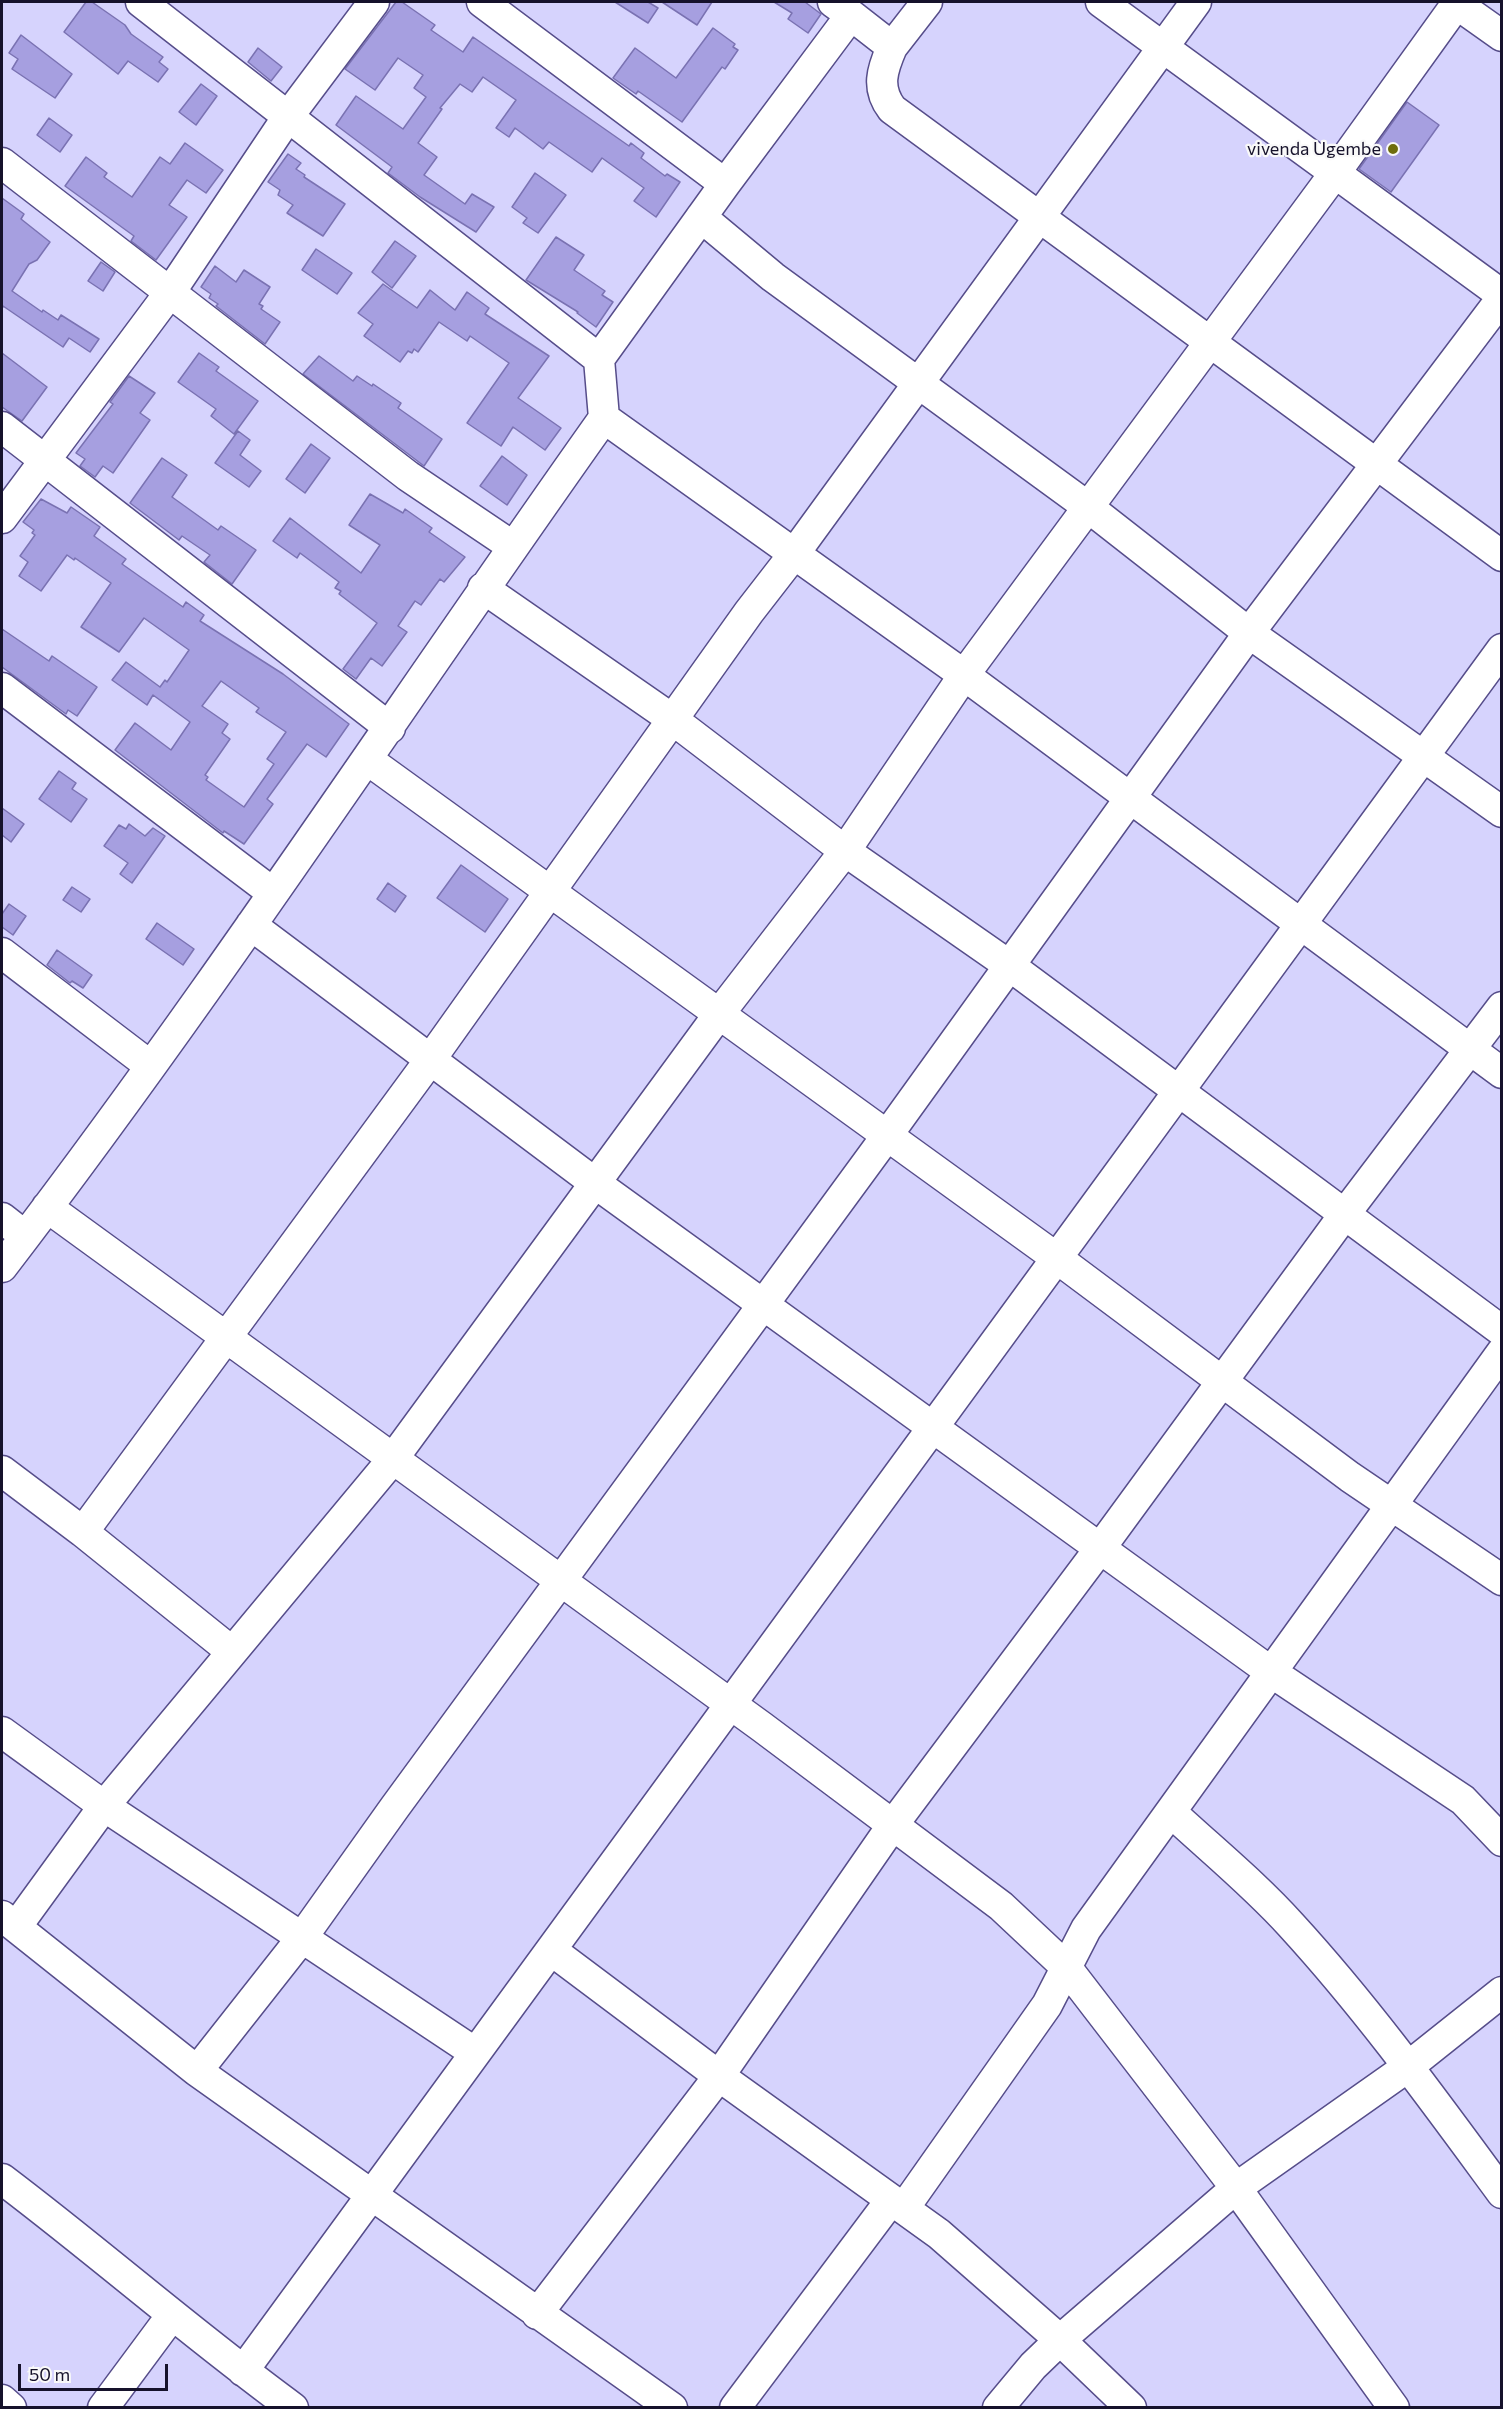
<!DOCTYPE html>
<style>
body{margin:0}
#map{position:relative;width:1503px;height:2409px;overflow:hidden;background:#d6d3fd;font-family:Commissioner,sans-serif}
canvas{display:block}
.frame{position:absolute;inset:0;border:3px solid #16122b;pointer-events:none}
.scale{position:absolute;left:18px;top:2364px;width:150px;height:27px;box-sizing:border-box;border:3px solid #16122b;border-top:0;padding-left:8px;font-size:18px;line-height:21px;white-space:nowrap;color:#16122b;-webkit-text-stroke:4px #f9f9f9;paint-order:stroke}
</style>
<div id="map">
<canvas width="1503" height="2409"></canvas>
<div class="frame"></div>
<div class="scale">50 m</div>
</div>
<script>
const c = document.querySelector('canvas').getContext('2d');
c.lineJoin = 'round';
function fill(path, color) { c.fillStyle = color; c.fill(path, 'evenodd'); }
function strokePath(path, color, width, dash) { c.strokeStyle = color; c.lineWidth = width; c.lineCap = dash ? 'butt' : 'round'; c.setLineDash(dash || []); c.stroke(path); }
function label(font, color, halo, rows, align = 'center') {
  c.font = font + ' Commissioner,sans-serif'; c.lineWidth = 4.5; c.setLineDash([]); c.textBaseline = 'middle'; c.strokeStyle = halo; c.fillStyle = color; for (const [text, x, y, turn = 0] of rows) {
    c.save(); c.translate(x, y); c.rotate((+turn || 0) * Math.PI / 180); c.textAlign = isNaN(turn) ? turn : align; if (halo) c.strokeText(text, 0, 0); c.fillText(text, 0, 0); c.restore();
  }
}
const building = new Path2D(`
 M86,2H92L125,25L131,34L163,57L159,62L168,69L158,82L128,61L118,74L64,32Z
 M396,2H402L435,25L431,30L463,52L473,37L629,146L631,143L644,153L641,158L665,176L667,174L680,182L656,217L634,201L644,188L602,158L592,172L549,142L543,149L515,128L509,137L496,128L516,100L483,77L472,92L460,84L440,108L442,109L418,143L437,157L424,175L465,204L472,194L494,207L476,232L420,197L388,173L392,167L336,125L356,96L403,129L426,97L414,88L423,75L398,58L375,90L345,69Z
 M615,2H648L658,8L648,23Z
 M662,2H712L697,25Z
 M774,2H805L821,14L808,33L788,19L792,13Z
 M713,28L735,44L733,47L738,50L725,69L722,67L682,122L638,91L636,94L613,78L635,48L676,78Z
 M21,35L72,74L55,98L12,69L18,59L9,53Z
 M258,48L282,67L271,81L248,62Z
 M201,84L217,96L196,125L179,112Z
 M1407,102L1439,125L1391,192L1359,169Z
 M49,118L72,135L60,152L37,135Z
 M185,143L223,170L206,193L187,180L169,205L187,217L156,260L131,241L134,236L65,186L86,157L107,173L104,177L132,197L160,157L170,164Z
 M288,154L301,163L296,169L305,175L304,177L345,204L323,236L287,213L293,205L278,195L280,190L268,182Z
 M535,173L566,195L538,233L523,223L527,218L512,207Z
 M2,198L24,214L21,219L50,242L37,260L29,264L12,291L42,312L43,310L58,320L61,315L99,339L90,352L69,338L63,347L3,306L2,309Z
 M556,237L584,255L574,270L605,291L602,295L613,302L596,327L577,313L578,312L526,280Z
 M395,241L416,256L392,288L372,272Z
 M316,249L352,273L337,294L302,270Z
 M101,262L115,272L103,291L88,281Z
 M215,266L236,282L244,270L270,287L259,304L263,306L261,309L280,322L265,344L216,306L218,304L209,298L211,294L201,287Z
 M383,284L417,308L430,290L455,310L467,292L489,308L485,314L549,356L518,398L561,428L545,450L513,427L501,446L467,423L509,363L470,336L467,341L439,322L418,352L414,349L412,353L408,351L400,362L364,336L373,324L358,313Z
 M2,353L47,387L22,421L2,407Z
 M199,353L219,367L216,371L258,401L234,434L211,416L216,409L178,382Z
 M319,356L353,381L357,376L372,386L373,384L401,403L398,408L442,439L424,466L303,374Z
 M129,376L155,393L140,413L150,420L113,473L103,466L95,477L80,466L85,459L76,453L113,404L110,402Z
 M238,431L250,440L240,455L261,471L249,487L215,463Z
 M311,444L330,458L305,493L286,479Z
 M502,456L527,475L507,505L480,486Z
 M162,458L187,475L172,497L218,530L221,526L256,550L232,584L204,562L210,555L182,536L179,540L130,503Z
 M370,494L403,513L405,509L432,528L429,532L465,557L444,582L440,579L421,605L415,601L398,626L407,632L382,666L371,658L356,679L343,669L377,623L339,594L341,591L335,588L339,582L300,553L297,558L273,541L290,518L361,573L380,545L349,525Z
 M41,499L67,513L71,507L100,527L94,536L126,559L122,564L183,607L186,602L204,615L200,621L283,674L349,724L326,757L307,744L267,799L273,804L244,844L224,831L223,833L115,750L135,723L171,750L190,722L153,695L147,705L112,680L126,662L160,687L165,680L167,682L189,650L144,618L119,652L81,627L111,583L75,558L74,560L67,555L41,591L19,576L28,562L20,556L35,535L32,533L34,530L23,522ZM221,681L259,708L256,712L286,732L267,759L274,764L244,807L206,780L208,777L205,775L230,739L222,733L228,724L202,706Z
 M2,629L49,661L52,656L97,687L77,716L68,710L66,714L2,667Z
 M59,771L76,783L72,789L87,799L71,822L39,799Z
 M2,808L24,824L11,842L2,835Z
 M129,824L145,836L153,828L165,836L132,883L120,874L128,863L104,846L119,825L126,829Z
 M461,865L508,899L485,932L437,898Z
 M388,883L406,896L395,912L377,899Z
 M72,887L90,899L81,912L63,900Z
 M9,904L26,916L13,935L2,927V914Z
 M157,923L194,949L183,965L146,939Z
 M57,950L92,975L83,988L72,981L70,983L47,965Z`);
const minor = new Path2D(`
 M141,2L599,359
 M482,2L725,184
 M1101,2L1502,295
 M1454,2L1502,36
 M851,15L892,47L927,2
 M892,47C882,70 876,88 892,109L1502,556
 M2,163L408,476L512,546
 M701,217L773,277L1088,507L1249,633L1502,812
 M604,418L964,675L1502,1073
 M2,427L390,728
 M2,518L171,291L287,118L374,2
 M483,588L672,719L845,851L1010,966L1502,1331
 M2,688L273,893
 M368,760L1058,1259L1350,1477L1502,1580
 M251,925L595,1183L1271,1672L1463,1800L1502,1841
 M2,953L149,1065
 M47,1207L762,1727L1001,1906L1066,1967L1236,2188L1394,2408
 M2,1218L25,1236
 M2,1267C213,992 403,701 604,418L599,359L725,184L851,15L833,2
 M2,1471L83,1532L231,1651
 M83,1532L430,1060L749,612L794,554L1196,2
 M2,1732L104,1806L474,2052
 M1172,1813C1212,1850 1255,1885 1291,1925C1368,2009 1435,2102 1502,2193
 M2,1916L197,2071L672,2408
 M16,1927L104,1806L392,1460L719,1014L845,851L964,675L1335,173L1458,2
 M551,1950L719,2076L939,2234L1060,2340L1131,2408
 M197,2071L301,1939L395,1807L886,1137L1249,633L1502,298
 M2,2179C100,2253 193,2335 293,2408
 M904,2208L1047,2005L1086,1929L1502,1352
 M537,2314L719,2076L892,1826L1101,1547L1344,1215L1502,1007
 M243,2371L1502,649
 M2,2400L11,2408
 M103,2408L172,2315
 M735,2408L891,2200
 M998,2408L1033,2366L1060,2340L1236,2188L1409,2066L1502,1992`);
const markers = [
 [1393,149,6,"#6e6d0d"]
];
const poiNames = [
 ["vivenda Ugembe",1381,149]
];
fill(building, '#a69fe0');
strokePath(building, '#7a72b2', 1.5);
strokePath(minor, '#564d8a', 33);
strokePath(minor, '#fff', 30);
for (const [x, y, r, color] of markers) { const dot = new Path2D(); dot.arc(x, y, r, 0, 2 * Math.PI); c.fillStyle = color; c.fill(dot); strokePath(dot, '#f9f9f9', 2); }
label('18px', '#16122b', '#f9f9f9', poiNames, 'right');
</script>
